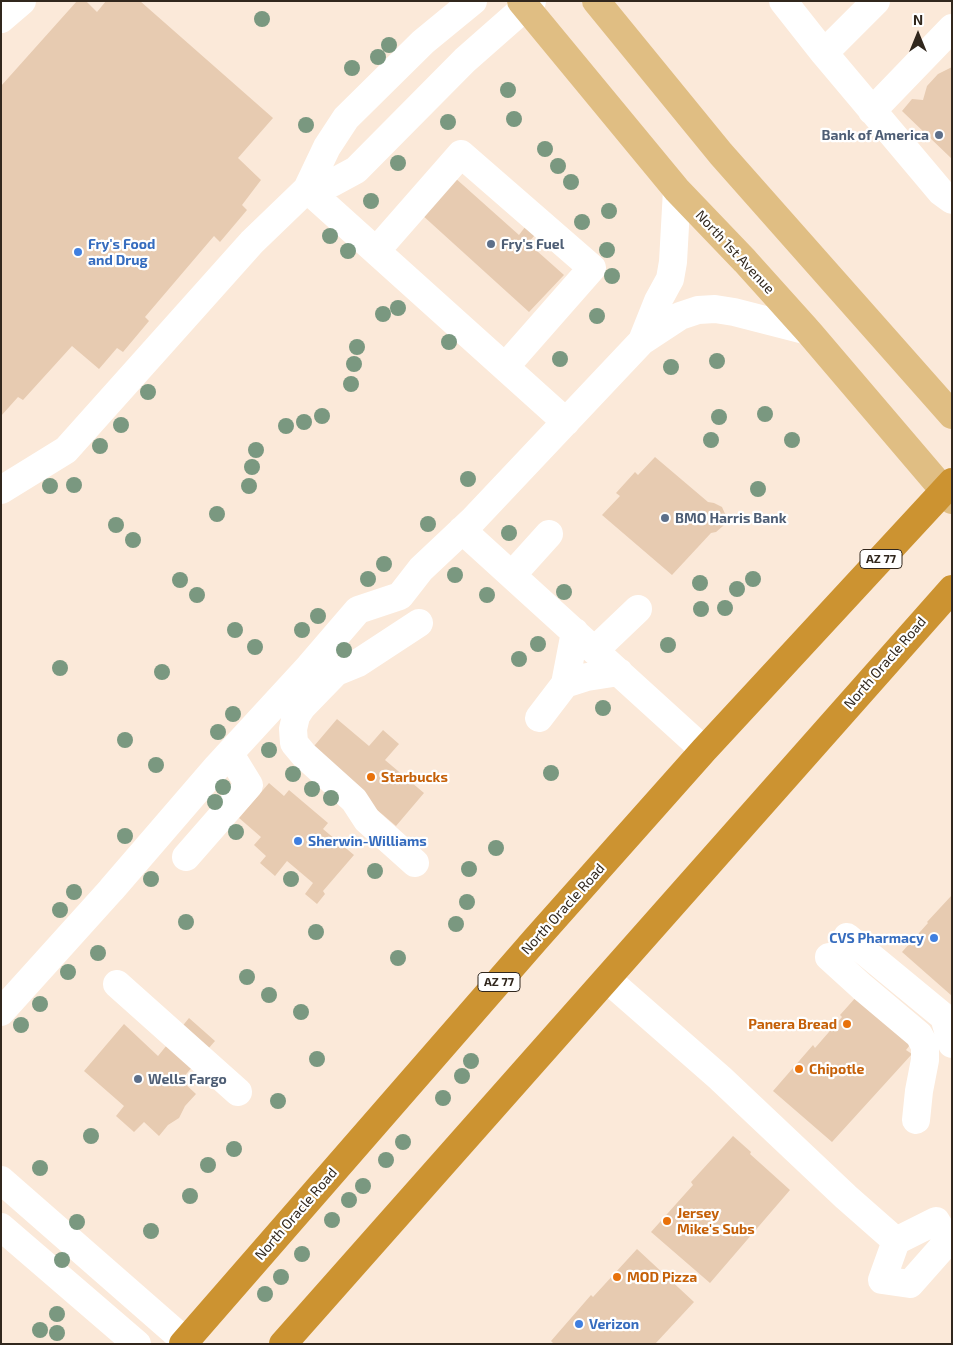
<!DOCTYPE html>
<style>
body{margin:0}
#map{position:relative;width:953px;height:1345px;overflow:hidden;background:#fbe9d9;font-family:"Exo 2",sans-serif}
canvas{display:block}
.frame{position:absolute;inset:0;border:2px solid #31271d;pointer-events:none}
.north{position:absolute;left:893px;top:10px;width:50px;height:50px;-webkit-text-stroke:4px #fff;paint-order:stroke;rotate:0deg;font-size:14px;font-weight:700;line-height:20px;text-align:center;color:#31271d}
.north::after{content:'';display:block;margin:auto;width:18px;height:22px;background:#31271d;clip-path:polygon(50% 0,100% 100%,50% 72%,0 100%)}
</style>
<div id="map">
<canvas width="953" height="1345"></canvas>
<div class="frame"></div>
<div class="north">N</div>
</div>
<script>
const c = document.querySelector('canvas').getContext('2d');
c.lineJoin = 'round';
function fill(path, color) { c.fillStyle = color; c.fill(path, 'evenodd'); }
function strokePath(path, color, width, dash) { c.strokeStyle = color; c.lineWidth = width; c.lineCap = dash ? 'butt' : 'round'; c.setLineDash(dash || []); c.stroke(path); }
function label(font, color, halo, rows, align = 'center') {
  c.font = font + ' "Exo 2",sans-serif'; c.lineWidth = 4.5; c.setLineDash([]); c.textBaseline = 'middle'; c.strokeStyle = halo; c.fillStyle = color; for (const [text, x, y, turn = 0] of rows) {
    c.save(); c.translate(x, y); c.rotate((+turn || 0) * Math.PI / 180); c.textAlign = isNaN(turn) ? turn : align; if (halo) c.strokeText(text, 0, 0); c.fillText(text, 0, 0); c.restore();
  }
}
const building = new Path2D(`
 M77,1H86L97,12L106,1H140L273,118L238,158L261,180L242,205L247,210L220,242L214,236L145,317L149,321L123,352L117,348L99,369L72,346L23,400L18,397L1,416V86Z
 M952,67V159L902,111L912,99L923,100L927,86L938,74Z
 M454,177L519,235L525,227L535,235L528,243L564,275L529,312L421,214Z
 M655,457L708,502L714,503L722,507L726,516L723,526L716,532L711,533L672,575L602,515L620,496L616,493L635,472L638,475Z
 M337,719L369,746L383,730L399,744L385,760L424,793L396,826L309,752Z
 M269,783L284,796L289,790L328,823L323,829L354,855L323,891L325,894L317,904L305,894L313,883L287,861L275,876L260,863L266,856L254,845L261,837L239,818Z
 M952,895V996L902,952L928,923L927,922Z
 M857,996L910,1045L906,1050L912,1054L832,1142L773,1091L813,1045L815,1048L842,1017L840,1015Z
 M189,1018L215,1041L181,1080L196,1094L185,1106L179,1118L168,1125L159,1136L144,1122L134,1132L116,1116L124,1106L84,1071L124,1024L158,1056Z
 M733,1136L751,1152L750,1154L790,1190L710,1283L651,1232L693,1185L691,1182Z
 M637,1249L694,1302L655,1344H554L551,1341L591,1295L593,1297Z`);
const minor = new Path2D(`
 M783,1L824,53L941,192L952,200
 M1,19L22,1
 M824,53L876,1
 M872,111L952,28
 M307,189L566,422
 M307,189L332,183L356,170L465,60L532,1
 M376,251L461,154L592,268L505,367
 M642,341L658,301L670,279L673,262L677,190
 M1,490L66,450L252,242L307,189L327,147L346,118L423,42L473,1
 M462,530L704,750
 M512,575L549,534
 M595,650L638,609
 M565,684L587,677L619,672
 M539,718L565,684L575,632
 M186,857L249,785L230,754
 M415,863L367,820L354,800L304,755L294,743L293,729L296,716L302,707L336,672L358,663L419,623
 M847,937L944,1017L952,1044
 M829,957L862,987L919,1035L925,1046V1060L919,1091L916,1120
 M607,979L720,1078L846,1197L896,1241
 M117,984L238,1092
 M1,1012L111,890L217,767L309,667L358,610L400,596L421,569L472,521L642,341L680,316L698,310L715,309L734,312L808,331
 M1,1180L185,1341
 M936,1221L948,1241L910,1284L882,1280L896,1241Z
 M1,1227L137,1344`);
const major = new Path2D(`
 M521,1L677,190L745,261L808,331L952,500
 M596,1L721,154L952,415`);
const highway = new Path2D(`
 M183,1344L535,940L704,750L952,482
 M283,1344L952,589`);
const trees = [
 [262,19],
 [389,45],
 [378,57],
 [352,68],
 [508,90],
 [514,119],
 [448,122],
 [306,125],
 [545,149],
 [398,163],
 [558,166],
 [571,182],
 [371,201],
 [609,211],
 [582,222],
 [330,236],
 [607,250],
 [348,251],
 [612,276],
 [398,308],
 [383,314],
 [597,316],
 [449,342],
 [357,347],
 [560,359],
 [717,361],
 [354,364],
 [671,367],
 [351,384],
 [148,392],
 [765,414],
 [322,416],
 [719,417],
 [304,422],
 [121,425],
 [286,426],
 [711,440],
 [792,440],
 [100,446],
 [256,450],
 [252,467],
 [468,479],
 [74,485],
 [50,486],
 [249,486],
 [758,489],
 [217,514],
 [428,524],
 [116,525],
 [509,533],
 [133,540],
 [384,564],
 [455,575],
 [368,579],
 [753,579],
 [180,580],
 [700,583],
 [737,589],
 [564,592],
 [197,595],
 [487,595],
 [725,608],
 [701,609],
 [318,616],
 [235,630],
 [302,630],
 [538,644],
 [668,645],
 [255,647],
 [344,650],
 [519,659],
 [60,668],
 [162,672],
 [603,708],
 [233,714],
 [218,732],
 [125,740],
 [269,750],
 [156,765],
 [551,773],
 [293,774],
 [223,787],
 [312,789],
 [331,798],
 [215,802],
 [236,832],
 [125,836],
 [496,848],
 [469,869],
 [375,871],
 [151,879],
 [291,879],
 [74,892],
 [467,902],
 [60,910],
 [186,922],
 [456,924],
 [316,932],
 [98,953],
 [398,958],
 [68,972],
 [247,977],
 [269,995],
 [40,1004],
 [301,1012],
 [21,1025],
 [317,1059],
 [471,1061],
 [462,1076],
 [443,1098],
 [278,1101],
 [91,1136],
 [403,1142],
 [234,1149],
 [386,1160],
 [208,1165],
 [40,1168],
 [363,1186],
 [190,1196],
 [349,1200],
 [332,1220],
 [77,1222],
 [151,1231],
 [302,1254],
 [62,1260],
 [281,1277],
 [265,1294],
 [57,1314],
 [40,1330],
 [57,1333]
];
const markers = [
 [939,135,5,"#5c6f8a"],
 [491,244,5,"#5c6f8a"],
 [78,252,5,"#3f7fe0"],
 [665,518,5,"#5c6f8a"],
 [371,777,5,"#e8710a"],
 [298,841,5,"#3f7fe0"],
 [934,938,5,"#3f7fe0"],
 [847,1024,5,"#e8710a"],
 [799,1069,5,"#e8710a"],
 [138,1079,5,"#5c6f8a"],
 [667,1221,5,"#e8710a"],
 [617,1277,5,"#e8710a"],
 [579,1324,5,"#3f7fe0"]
];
const shields = [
 [881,559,42],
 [499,982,42]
];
const shieldNames = [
 ["AZ 77",881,559],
 ["AZ 77",499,982]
];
const serviceNames = [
 ["Bank of America",929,135,"right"],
 ["Fry's Fuel",501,244],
 ["BMO Harris Bank",675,518],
 ["Wells Fargo",148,1079]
];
const shopNames = [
 ["Fry's Food",88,244],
 ["and Drug",88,260],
 ["Sherwin-Williams",308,841],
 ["CVS Pharmacy",924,938,"right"],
 ["Verizon",589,1324]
];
const streetNames = [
 ["North 1st Avenue",735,252,47],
 ["North Oracle Road",885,663,-49],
 ["North Oracle Road",563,909,-48],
 ["North Oracle Road",296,1214,-49]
];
const foodNames = [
 ["Starbucks",381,777],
 ["Panera Bread",837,1024,"right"],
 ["Chipotle",809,1069],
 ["Jersey",677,1213],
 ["Mike's Subs",677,1229],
 ["MOD Pizza",627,1277]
];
fill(building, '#e7cbb1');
strokePath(minor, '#fff', 28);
strokePath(major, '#e0be83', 28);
strokePath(highway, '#cc9331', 28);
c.fillStyle = '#7a9880';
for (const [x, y] of trees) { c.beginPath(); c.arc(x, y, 8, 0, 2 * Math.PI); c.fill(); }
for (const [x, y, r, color] of markers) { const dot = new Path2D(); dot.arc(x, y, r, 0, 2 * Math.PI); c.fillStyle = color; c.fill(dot); strokePath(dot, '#fff', 2); }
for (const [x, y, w] of shields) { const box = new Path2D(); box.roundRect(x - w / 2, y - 9.5, w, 19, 4); c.fillStyle = '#fff'; c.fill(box); strokePath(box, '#31271d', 1); }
label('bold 12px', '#31271d', null, shieldNames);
label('bold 14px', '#4e5e75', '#fff', serviceNames, 'left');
label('bold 14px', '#366cbe', '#fff', shopNames, 'left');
label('14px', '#31271d', '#fff', streetNames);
label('bold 14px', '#c56008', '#fff', foodNames, 'left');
</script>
